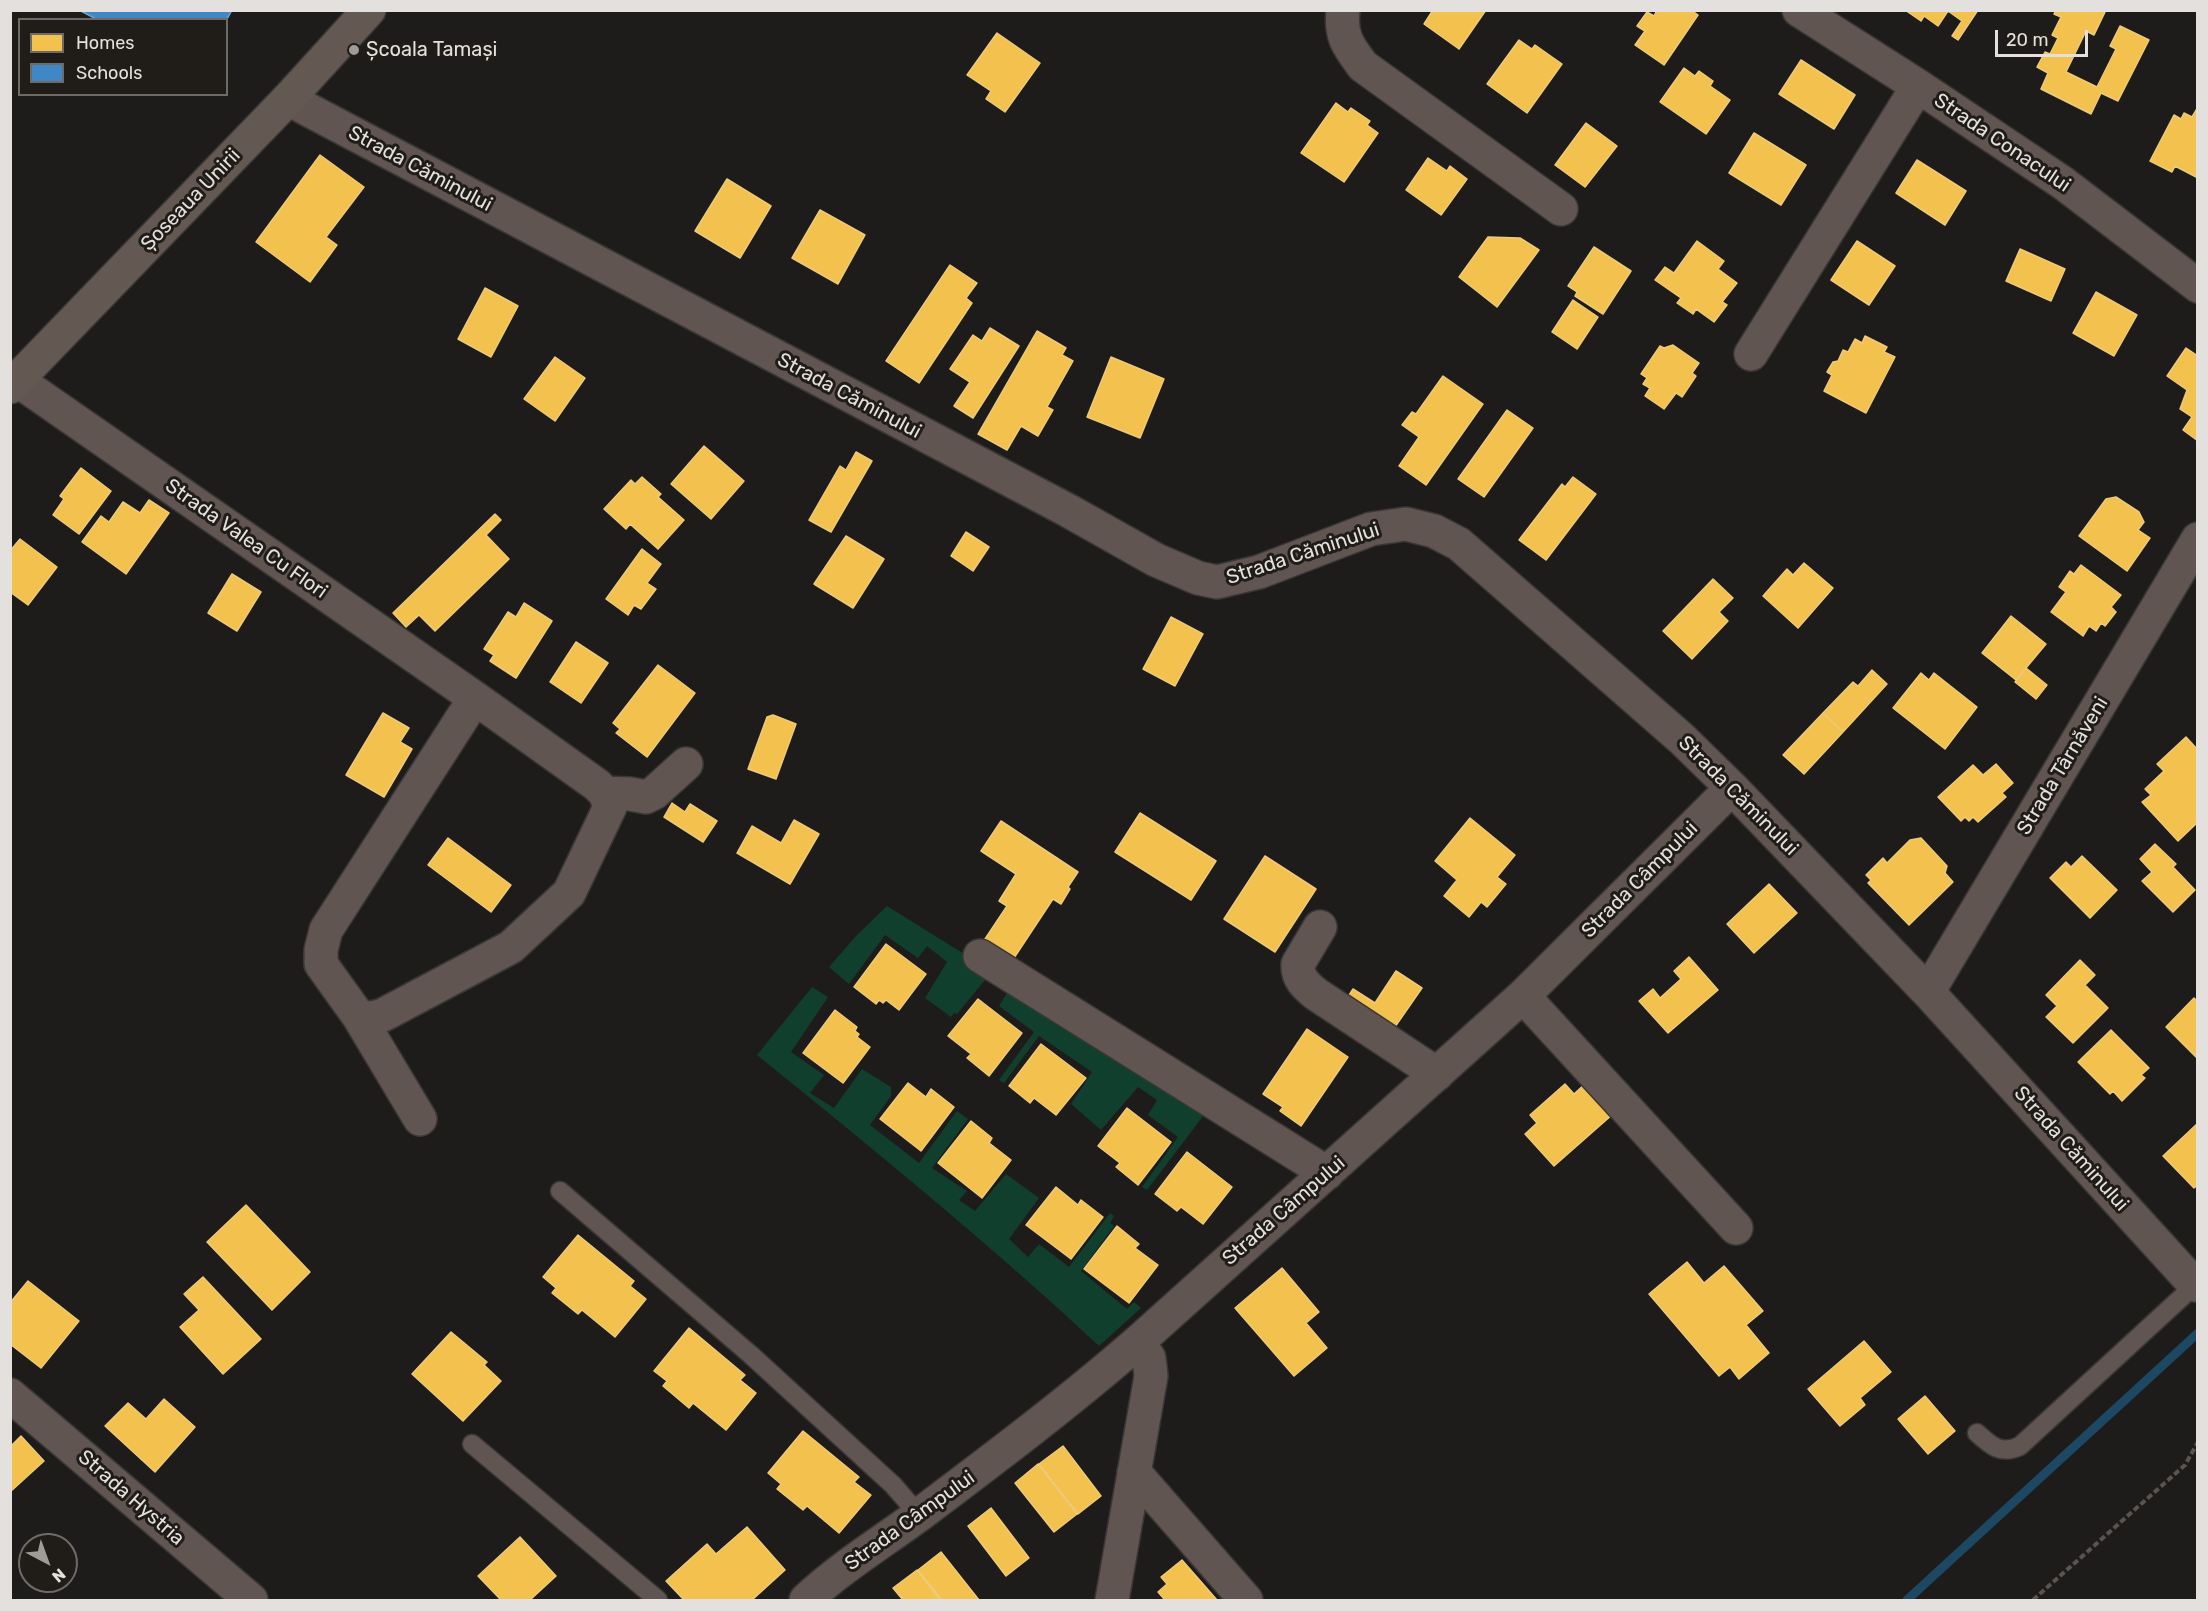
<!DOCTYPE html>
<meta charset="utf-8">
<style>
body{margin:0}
#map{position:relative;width:2208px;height:1611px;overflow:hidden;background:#1e1c1a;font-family:Rubik,sans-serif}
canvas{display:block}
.frame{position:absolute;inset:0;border:12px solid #e4e0de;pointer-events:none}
.legend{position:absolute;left:18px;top:18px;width:210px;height:78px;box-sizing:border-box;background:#201c18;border:2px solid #6e6a67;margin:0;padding:8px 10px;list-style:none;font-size:18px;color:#e4e0de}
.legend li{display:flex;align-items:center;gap:12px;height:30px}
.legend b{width:30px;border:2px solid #6e6a67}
.north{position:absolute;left:18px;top:1533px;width:60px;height:60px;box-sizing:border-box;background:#201c18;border:2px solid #6e6a67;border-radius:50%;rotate:139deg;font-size:16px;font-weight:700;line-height:24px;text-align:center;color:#e4e0de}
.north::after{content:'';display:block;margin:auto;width:21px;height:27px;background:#9f9b99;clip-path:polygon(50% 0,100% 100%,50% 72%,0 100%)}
.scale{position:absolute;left:1995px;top:30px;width:93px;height:27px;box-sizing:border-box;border:3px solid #e4e0de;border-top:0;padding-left:8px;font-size:18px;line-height:21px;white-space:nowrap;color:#e4e0de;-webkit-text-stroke:4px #201c18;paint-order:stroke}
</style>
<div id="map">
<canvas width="2208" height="1611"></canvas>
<div class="frame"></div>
<ul class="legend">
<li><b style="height:16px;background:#f2c14e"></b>Homes</li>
<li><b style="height:16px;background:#3f88c5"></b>Schools</li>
</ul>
<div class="north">N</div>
<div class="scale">20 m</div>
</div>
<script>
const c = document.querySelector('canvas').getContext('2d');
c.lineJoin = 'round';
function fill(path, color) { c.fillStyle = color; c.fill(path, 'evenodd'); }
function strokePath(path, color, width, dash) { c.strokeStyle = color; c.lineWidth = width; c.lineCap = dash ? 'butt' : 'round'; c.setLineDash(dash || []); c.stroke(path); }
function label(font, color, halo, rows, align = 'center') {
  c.font = font + ' Rubik,sans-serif'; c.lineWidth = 6; c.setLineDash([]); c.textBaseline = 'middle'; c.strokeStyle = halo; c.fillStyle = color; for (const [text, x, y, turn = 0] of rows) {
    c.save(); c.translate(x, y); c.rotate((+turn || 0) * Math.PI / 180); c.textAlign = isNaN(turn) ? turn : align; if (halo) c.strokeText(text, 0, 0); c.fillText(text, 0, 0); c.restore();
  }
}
const green = new Path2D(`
 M887,906L1210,1107L1147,1190L1142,1187L1178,1137L1148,1115L1157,1100L1138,1087L1101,1130L1071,1104L1092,1072L1039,1036L1004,1083L999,1080L1034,1032L999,1006L1007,993L985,980L957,1014L954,1013L951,1017L925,998L947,962L927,946L918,958L885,935L849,984L829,967L856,936Z
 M812,987L828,997L791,1052L824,1075L810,1093L834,1108L862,1069L891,1087V1096L870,1125L919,1163L957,1111L968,1119L932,1168L967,1191L959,1200L975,1211L1006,1174L1039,1198L1009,1239L1028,1257L1039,1244L1069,1267L1110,1213L1114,1216L1110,1223L1114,1226L1081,1271L1127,1309L1134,1302L1141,1308L1099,1346C990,1244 873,1149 757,1055Z`);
const homes = new Path2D(`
 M1433,10H1486L1459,49L1424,24Z
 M1657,10H1691L1698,15L1664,65L1635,45L1645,31L1637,26L1647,12L1654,16Z
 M1905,10H1978L1958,40L1952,36L1962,21L1948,11L1938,26L1924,16L1921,21Z
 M2056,10H2106L2094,35L2086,31L2066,72L2097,87L2116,49L2110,46L2120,26L2149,40L2118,101L2101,93L2091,114L2041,89L2048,73L2037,67L2045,52L2050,54L2058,38L2052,35L2061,17L2054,14Z
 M997,33L1040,63L1005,112L986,99L991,91L967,75Z
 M1519,40L1532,49L1535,45L1562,64L1527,113L1487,84Z
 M1801,60L1855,95L1834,129L1779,94Z
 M1684,68L1695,76L1699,71L1713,81L1710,86L1730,100L1706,134L1660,102Z
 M1336,103L1348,112L1351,108L1370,121L1367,125L1378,133L1344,182L1301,153Z
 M2198,107V178L2175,166L2172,172L2150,161L2174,115L2181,119L2184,113L2192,117Z
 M1586,123L1617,146L1585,187L1555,165Z
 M1754,133L1806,165L1781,205L1729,173Z
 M320,155L364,187L326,237L337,245L310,282L256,242Z
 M1428,158L1447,171L1450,166L1467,179L1441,215L1406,190Z
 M1917,160L1966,191L1945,225L1896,193Z
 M727,179L771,206L740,258L695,231Z
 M820,210L865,235L838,284L792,258Z
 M1488,237L1520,238L1539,250L1497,307L1459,277Z
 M1697,241L1724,261L1718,269L1737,283L1722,302L1727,305L1714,322L1696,309L1693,314L1677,303L1681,298L1655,280L1665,267L1674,273Z
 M1857,241L1895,266L1869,305L1831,280Z
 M1594,247L1631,271L1603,314L1575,296L1577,292L1568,286Z
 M2020,249L2065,269L2051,301L2006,281Z
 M950,265L977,283L966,298L972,303L919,383L886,361Z
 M485,288L518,306L491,357L458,339Z
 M2096,292L2137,315L2114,356L2073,333Z
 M1573,300L1598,317L1577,349L1552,332Z
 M990,328L1019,346L973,418L954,406L970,382L950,369L973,335L982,341Z
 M1037,331L1066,348L1062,355L1073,361L1047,407L1053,410L1038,436L1021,426L1007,450L978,434Z
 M1865,336L1887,347L1884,352L1895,357L1866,413L1824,391L1832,375L1827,372L1833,362L1838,361L1843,350L1848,352L1855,339L1862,343Z
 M1673,345L1699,363L1692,373L1696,376L1682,397L1676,393L1664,409L1645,396L1650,388L1643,384L1647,378L1641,374L1660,346L1664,348Z
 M2186,348L2198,356V441L2183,430L2192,417L2180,409L2187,390L2167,376Z
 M555,357L585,378L555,421L524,399Z
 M1111,357L1164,379L1140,438L1087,417Z
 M1443,376L1483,404L1426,485L1399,466L1419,437L1402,425L1412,412L1416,414Z
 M1507,410L1533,428L1484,497L1458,479Z
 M704,446L744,481L711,519L671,484Z
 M856,452L872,461L831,532L809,520L840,466L846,470Z
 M81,468L111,491L79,534L53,515L64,499L60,496Z
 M642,477L661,494L658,497L684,520L658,549L630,524L626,529L604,509L631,480L635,484Z
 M1573,477L1596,494L1546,560L1519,540L1562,484L1565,487Z
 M2116,497L2139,512L2144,522L2138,530L2150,538L2127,571L2079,536L2106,499Z
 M149,500L169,513L126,574L82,542L101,516L109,522L123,502L140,513Z
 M495,514L501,520L486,535L509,559L435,631L419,615L406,627L393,613Z
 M966,532L989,547L973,571L951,556Z
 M846,536L884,559L853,608L814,584Z
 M20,539L57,567L28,605L10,592V551Z
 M642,549L661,564L647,583L656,589L641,609L634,605L628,615L606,599Z
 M1804,563L1833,588L1798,628L1763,596L1787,569L1793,575Z
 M2081,565L2121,595L2111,607L2116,612L2105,626L2101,623L2096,631L2089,626L2083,636L2051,612L2066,592L2059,587L2070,571L2074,574Z
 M232,574L261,592L237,631L208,613Z
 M1713,579L1733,598L1719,612L1728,621L1692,659L1663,631Z
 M524,603L552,621L516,678L490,661L494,655L484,649L508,612L516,617Z
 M2011,616L2046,644L2016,680L1982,653Z
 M1171,617L1203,634L1175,686L1143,669Z
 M576,642L608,663L581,703L550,682Z
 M658,665L695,693L647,757L616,733L620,729L613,723Z
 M2026,668L2047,685L2036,699L2015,682Z
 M1872,670L1887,684L1843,732L1823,713L1853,682L1858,686Z
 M1921,673L1929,680L1934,673L1977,707L1945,749L1893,708Z
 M383,713L409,728L400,742L412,749L384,797L346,775Z
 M1823,713L1843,732L1804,774L1783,755Z
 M773,715L796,724L776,779L748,769L767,717Z
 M2186,737L2198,750V822L2178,841L2142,802L2151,795L2145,789L2164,771L2157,764Z
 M1996,764L2013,783L2002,793L2006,797L1978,822L1973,817L1969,821L1965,817L1961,821L1938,797L1973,765L1983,775Z
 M672,803L685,812L690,804L717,821L703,842L664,817Z
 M1140,813L1216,861L1191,900L1115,852Z
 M1470,818L1515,855L1497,877L1506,884L1487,907L1481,902L1469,917L1444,896L1457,880L1435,861Z
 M794,820L819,834L790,884L737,853L752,826L781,843Z
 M1001,821L1078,872L1068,887L1070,889L1061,904L1053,899L1012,961L983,942L1007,906L999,901L1016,874L981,851Z
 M448,838L511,885L491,912L428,865Z
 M1921,838L1947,866L1945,873L1953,882L1909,925L1868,883L1871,880L1866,875L1883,858L1887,863L1910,840Z
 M2155,844L2176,864L2173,867L2195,890L2173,912L2142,881L2152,872L2140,859Z
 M1265,856L1316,889L1275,952L1224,919Z
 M2082,856L2117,890L2090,918L2050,878L2066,862L2071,867Z
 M1769,884L1797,913L1754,953L1727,924Z
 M886,944L926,974L899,1010L886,1000L883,1003L879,1000L876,1004L854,987Z
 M1689,957L1718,990L1668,1033L1639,1001L1653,989L1660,998L1681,979L1674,971Z
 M2080,960L2095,975L2085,985L2108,1008L2073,1043L2046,1017L2057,1006L2046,995Z
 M1396,971L1422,988L1390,1034L1344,1003L1353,989L1375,1003Z
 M2194,998L2198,1002V1059L2166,1027Z
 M978,999L1022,1033L989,1076L967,1058L971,1054L948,1036Z
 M835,1010L857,1027L855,1031L859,1034L857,1037L870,1047L843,1083L803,1053Z
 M1307,1029L1348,1057L1301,1126L1280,1111L1283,1107L1263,1094Z
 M2111,1030L2149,1068L2141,1075L2145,1078L2122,1101L2113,1091L2110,1094L2078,1062Z
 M1041,1044L1086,1078L1056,1115L1034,1098L1030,1103L1009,1086Z
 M908,1083L926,1097L931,1089L954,1107L921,1151L880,1119Z
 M1586,1083L1613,1114L1554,1166L1525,1134L1537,1123L1530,1115L1565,1084L1574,1094Z
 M1127,1108L1171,1142L1138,1185L1116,1167L1120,1163L1098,1146Z
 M971,1121L992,1138L989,1143L1011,1160L982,1198L938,1163Z
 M2198,1123V1185L2194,1188L2163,1156Z
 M1187,1152L1232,1187L1203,1224L1181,1207L1177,1211L1155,1194Z
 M1056,1187L1078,1205L1081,1200L1103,1217L1071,1259L1026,1225Z
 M246,1205L310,1272L272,1310L207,1242Z
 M1117,1226L1139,1244L1135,1248L1158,1265L1129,1303L1084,1269Z
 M578,1235L634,1281L630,1286L646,1299L615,1337L582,1310L578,1314L552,1293L556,1288L543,1277Z
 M1687,1262L1704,1283L1724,1266L1763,1311L1746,1325L1769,1353L1739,1379L1730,1367L1719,1376L1649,1294Z
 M1282,1268L1319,1312L1306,1323L1327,1348L1294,1376L1235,1308Z
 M203,1277L261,1339L223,1374L180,1327L199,1310L184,1294Z
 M28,1281L79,1321L41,1368L10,1344V1303Z
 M689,1328L745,1375L740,1380L756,1393L726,1430L693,1403L689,1408L663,1386L667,1381L654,1371Z
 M451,1332L487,1362L484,1365L501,1381L463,1421L412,1374Z
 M1864,1341L1891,1372L1860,1398L1865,1405L1840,1426L1808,1389Z
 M1925,1396L1955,1431L1928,1454L1898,1419Z
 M164,1399L195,1427L155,1472L105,1426L128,1403L146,1419Z
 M803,1431L859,1477L854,1482L871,1495L839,1533L807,1506L803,1510L777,1489L781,1484L768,1473Z
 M21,1436L44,1461L10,1492V1447Z
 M1063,1446L1101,1496L1078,1514L1039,1464Z
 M1038,1464L1077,1514L1054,1532L1015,1483Z
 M991,1508L1029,1558L1006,1576L968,1526Z
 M747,1527L785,1570L752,1600H684L666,1581L707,1544L716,1554Z
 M520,1537L556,1576L530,1600H501L478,1576Z
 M941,1552L979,1600H942L918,1570Z
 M1182,1560L1217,1600H1165L1158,1592L1167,1584L1161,1577Z
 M917,1570L940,1600H903L893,1588Z`);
const schools = new Path2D(`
 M79,10H232L226,21L98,20Z`);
const stream = new Path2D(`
 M1907,1600L2198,1333`);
const path = new Path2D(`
 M2033,1600L2185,1465L2198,1442`);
const lane = new Path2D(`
 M560,1191L751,1355L893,1485L919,1515
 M1977,1433C1991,1446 2001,1455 2020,1446L2195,1285
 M472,1444L658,1600`);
const street = new Path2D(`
 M1343,10C1340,36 1348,46 1363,66L1561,209
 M1799,10L1918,86L2063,183L2198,286
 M288,99L1069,511L1156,560L1198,578L1217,582L1259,572L1371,529L1406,524L1434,531L1459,544L1682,739L1732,788L1928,992L2195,1285
 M1751,354L1918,86
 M17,380L475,698L597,785L605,793L610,807L569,893L511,947L383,1015L373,1018L359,1017
 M605,793L630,794L646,797L654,793L686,764
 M1320,927L1298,964C1297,978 1306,986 1316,994L1437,1074
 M980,956L1327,1173
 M1928,992L2198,539
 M1523,996L1736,1228
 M420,1119L359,1017L321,964V950L326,930L475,698
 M10,1395L251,1600
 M1134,1472L1246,1600
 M806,1600C841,1567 884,1541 923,1512C996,1457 1069,1402 1138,1342L1523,996L1732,788
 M1112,1600L1151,1376L1149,1358L1138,1342`);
const secondary = new Path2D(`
 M10,387L288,99L369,10`);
const markers = [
 [354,50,6,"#9f9b99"]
];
const poiNames = [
 ["Școala Tamași",366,50]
];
const streetNames = [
 ["Strada Conacului",2002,143,34],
 ["Strada Căminului",420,169,28],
 ["Șoseaua Unirii",191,200,-46],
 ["Strada Căminului",849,396,28],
 ["Strada Valea Cu Flori",246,539,35],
 ["Strada Căminului",1303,554,-18],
 ["Strada Târnăveni",2063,766,-59],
 ["Strada Căminului",1738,796,45],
 ["Strada Câmpului",1640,880,-45],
 ["Strada Căminului",2071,1149,48],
 ["Strada Câmpului",1284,1211,-41],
 ["Strada Hystria",131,1498,41],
 ["Strada Câmpului",910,1521,-36]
];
fill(green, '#103f2d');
fill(homes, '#f2c14e');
strokePath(homes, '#eeca79', 1.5);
fill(schools, '#3f88c5');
strokePath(schools, '#70a2cc', 1.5);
strokePath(stream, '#1d4863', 9);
strokePath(lane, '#393736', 21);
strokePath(street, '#393736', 36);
strokePath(secondary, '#393736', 36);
strokePath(path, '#5a5350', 4, [6, 3]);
strokePath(lane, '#605550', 18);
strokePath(street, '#605550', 33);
strokePath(secondary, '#645852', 33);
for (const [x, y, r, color] of markers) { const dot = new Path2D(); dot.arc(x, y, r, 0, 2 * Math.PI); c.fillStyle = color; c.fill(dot); strokePath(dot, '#201c18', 2); }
label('20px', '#e4e0de', '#201c18', poiNames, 'left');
label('20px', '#e4e0de', '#201c18', streetNames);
</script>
